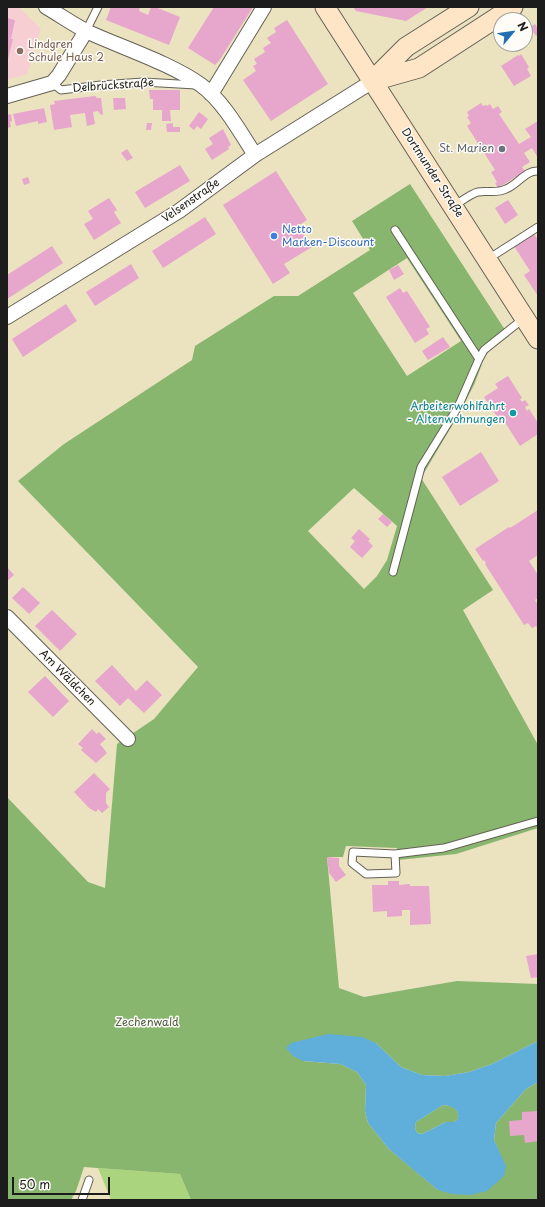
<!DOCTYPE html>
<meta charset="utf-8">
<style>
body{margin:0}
#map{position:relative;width:545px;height:1207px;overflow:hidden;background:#ebe2c0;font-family:"Playpen Sans",sans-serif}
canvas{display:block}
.frame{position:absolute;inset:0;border:8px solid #1c1c1c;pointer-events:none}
.north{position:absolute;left:493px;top:12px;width:40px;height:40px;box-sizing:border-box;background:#fdfcf7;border:1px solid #a3a29f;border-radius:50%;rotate:61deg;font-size:11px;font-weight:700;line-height:16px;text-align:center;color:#1c1c1c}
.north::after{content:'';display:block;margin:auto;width:14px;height:18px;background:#1f6fb2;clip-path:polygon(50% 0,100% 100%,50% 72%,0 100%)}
.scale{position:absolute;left:12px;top:1177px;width:98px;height:18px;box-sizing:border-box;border:2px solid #1c1c1c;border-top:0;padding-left:5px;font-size:12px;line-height:14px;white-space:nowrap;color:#1c1c1c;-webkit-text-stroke:3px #fdfcf7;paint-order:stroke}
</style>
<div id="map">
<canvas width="545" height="1207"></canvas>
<div class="frame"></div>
<div class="north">N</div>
<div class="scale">50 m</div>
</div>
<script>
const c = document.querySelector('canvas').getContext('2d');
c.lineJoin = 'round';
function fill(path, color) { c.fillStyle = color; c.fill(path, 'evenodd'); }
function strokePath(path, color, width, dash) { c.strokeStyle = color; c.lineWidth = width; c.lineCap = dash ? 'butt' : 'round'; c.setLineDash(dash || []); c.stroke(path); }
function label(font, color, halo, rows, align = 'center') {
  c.font = font + ' "Playpen Sans",sans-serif'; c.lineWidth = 3; c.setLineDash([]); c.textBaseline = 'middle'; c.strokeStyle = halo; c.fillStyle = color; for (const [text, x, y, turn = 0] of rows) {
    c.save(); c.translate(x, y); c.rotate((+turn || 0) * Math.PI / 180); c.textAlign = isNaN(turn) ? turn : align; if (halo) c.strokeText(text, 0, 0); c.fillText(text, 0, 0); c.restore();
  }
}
const built = new Path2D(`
 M7,7H19L41,29L27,74L7,80Z`);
const green = new Path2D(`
 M98,1168L180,1174L191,1200H111Z`);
const forest = new Path2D(`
 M410,184L509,336L490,350L485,356L474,385L460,412L421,478L493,590L463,610L538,745V828L456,854L398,860L397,848L346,846L343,857H327L339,988L364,997L457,981L538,984V1041L492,1064L469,1072L445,1076L422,1075L401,1067L376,1043L303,1061L340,1064L357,1072L366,1085L365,1111L368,1123L389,1149L438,1190L505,1166L494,1140L496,1123L526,1089L538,1082V1200H191L180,1174L84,1167L76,1191L71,1200H7V797L88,882L105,888L117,744L154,719L198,667L18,481L64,444L192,360L195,346L274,296H298L370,250L352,221ZM407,258L461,341L407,376L353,293ZM354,488L397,526L387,560L377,576L364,589L308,531Z
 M443,1105C453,1106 460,1109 458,1119L454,1122H446L422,1134L417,1133L415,1128L416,1122Z`);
const water = new Path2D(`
 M328,1034L362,1037L376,1043L401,1067L422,1075L445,1076L469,1072L492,1064L538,1041V1082L526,1089L496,1123L494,1140L506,1166L504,1176L487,1191L470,1195L452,1194L438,1190L416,1172L389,1149L368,1123L365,1111L366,1085L357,1072L340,1064L303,1061L293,1056L286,1048L291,1043ZM443,1105C452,1106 460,1109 458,1119L454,1122H446L422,1134L417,1133L415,1128L416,1122Z`);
const building = new Path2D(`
 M111,7H140L139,11L148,15L151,7H155L180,17L169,45L106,20Z
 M214,7H253L219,61L215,65L188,48Z
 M353,7H428L406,21L356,11Z
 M7,18L15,20L11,39H13L8,59Z
 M287,20L328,84L271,121L243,80L256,71L253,66L257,64L254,59L265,52L263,48L271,43L267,38L276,32L274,28Z
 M535,24L538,29V34L536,36L530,27Z
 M521,54L529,67L527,69L531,76L514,86L501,66L518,55L519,56Z
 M149,90H180V110H170L171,121H162V110H153V99H150Z
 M95,96L97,98H101L103,114L101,115L98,111L93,112L95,124L87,126L85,113L77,114L70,115L72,127L54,130L50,105L55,104L54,101Z
 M113,98H125L126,109L114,110Z
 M481,103L483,106L486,105L487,106L490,104L493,109L498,106L502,112L499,114L519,144L531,137L525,129L538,121V158L532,148L524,153L530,162L522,167L525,171L498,188L495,183L497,182L491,172L495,170L467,126L471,123L467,117L469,116L467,112Z
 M44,108L47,122L38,124V121L16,126L13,114Z
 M199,112L208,119L201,129L197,126L194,130L189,126Z
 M11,114L12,121L10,122L11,127L7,128V115Z
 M147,123H152L151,130H146Z
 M173,123V127H180V132H167L166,124Z
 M223,129L231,145L228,147L229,149L212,160L205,149L213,144L209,138Z
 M127,149L133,158L127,161L121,153Z
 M180,165L190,181L145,208L135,192Z
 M276,171L307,220L298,226L312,247L284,264L290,273L273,284L223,205Z
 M28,177L30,183L24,185L22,179Z
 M109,198L117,210L114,212L121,223L94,240L84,224L93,219L88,211Z
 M508,200L518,215L505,224L495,208Z
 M205,217L216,234L163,268L152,251Z
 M534,234L538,240V296L524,275L530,271L514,246Z
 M52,246L63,263L7,299V275Z
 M131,264L139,278L95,306L86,292Z
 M398,265L404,274L394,280L389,270Z
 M400,288L403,293L407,291L430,327L426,329L429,334L415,343L386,297Z
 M66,304L77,321L23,357L12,339Z
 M443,337L450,347L428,360L422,351Z
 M508,376L522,398L520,399L522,402L525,400L529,405L525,407L527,411L529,409L538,423V434L520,446L501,416L498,418L484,397L498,388L495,384Z
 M481,452L499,481L460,506L442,477Z
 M538,510V555L529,561L538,575V598L535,600L538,605V629L536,626L532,628L528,623L524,625L485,564L486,563L484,560L483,561L475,549L509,527L510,528Z
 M383,514L392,522L387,527L378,519Z
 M359,529L370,539L368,541L373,546L362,558L350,547L355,541L351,538Z
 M7,567L14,575L7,581Z
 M23,587L40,603L29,614L12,598Z
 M52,610L77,634L60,651L35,626Z
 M112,665L136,691L147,680L162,695L144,713L128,698L120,706L95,681Z
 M45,676L69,701L53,717L28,692Z
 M92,729L97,734L99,732L106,739L100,744L107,753L96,763L81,750L83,748L78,744Z
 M94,773L110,789L106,793V803L109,807L102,813L98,809L96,812L89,808L74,792Z
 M327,857L339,858V866L346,875L336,882L329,873Z
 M388,881H399V885L410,884V886H429L431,924L410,925V910H402V916L387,917V911L373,912L372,885H388Z
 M538,954V977L531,978L526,956Z
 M538,1111V1141L525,1143L524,1135L510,1136L509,1121L522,1120V1112Z`);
const lane = new Path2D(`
 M86,31L98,7
 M52,83L61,90L101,85L143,82L196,85
 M454,206C460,202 472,193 478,192C487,190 496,194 506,189C517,185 526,170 538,171
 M395,230L479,359
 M488,259L538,227
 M393,572L421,467L458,407L479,359L484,350L523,319
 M395,854L396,873L366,874L352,863L353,852L395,854L444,848L538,821
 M82,1200L89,1180`);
const street = new Path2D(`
 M46,7C60,15 74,25 88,32C123,48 170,63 201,85C224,102 240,132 255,155
 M211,94L264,7
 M7,96L52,83L59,75L86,31
 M7,317L179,211L255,155L373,81
 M7,617L128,739`);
const secondary = new Path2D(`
 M325,7L538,339
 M373,80L406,47L469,7
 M373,81L419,68L513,7`);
const markers = [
 [20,51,4,"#8d6e63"],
 [502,149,4,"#6b7280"],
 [274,236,4,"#3f7fe0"],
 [513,413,4,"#0f9aa8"]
];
const educationNames = [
 ["Lindgren",28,45],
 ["Schule Haus 2",28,58]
];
const streetNames = [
 ["Delbrückstraße",113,86,-4],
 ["Dortmunder Straße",432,173,57],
 ["Velsenstraße",191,201,-35],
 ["Am Wäldchen",67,678,45]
];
const worshipNames = [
 ["St. Marien",494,149]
];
const shopNames = [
 ["Netto",282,230],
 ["Marken-Discount",282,243]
];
const cultureNames = [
 ["Arbeiterwohlfahrt",505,407],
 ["- Altenwohnungen",505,420]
];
const parkNames = [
 ["Zechenwald",147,1023]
];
fill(built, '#f7cfd2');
fill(green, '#abd47f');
fill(forest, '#88b66e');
fill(water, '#60afda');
fill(building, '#e7a6cb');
strokePath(lane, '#646155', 9);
strokePath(street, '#646155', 16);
strokePath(secondary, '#646155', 21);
strokePath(lane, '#fff', 7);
strokePath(street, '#fff', 14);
strokePath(secondary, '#fde5c5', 19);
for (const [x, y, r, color] of markers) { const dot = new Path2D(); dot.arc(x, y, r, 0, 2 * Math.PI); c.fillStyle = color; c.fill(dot); strokePath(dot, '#fdfcf7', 1.5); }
label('11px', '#785e54', '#fdfcf7', educationNames, 'left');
label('11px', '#1c1c1c', '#fdfcf7', streetNames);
label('11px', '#5b616d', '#fdfcf7', worshipNames, 'right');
label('11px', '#366cbe', '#fdfcf7', shopNames, 'left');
label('11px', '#0d838f', '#fdfcf7', cultureNames, 'right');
label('11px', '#4e5c3f', '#fdfcf7', parkNames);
</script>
